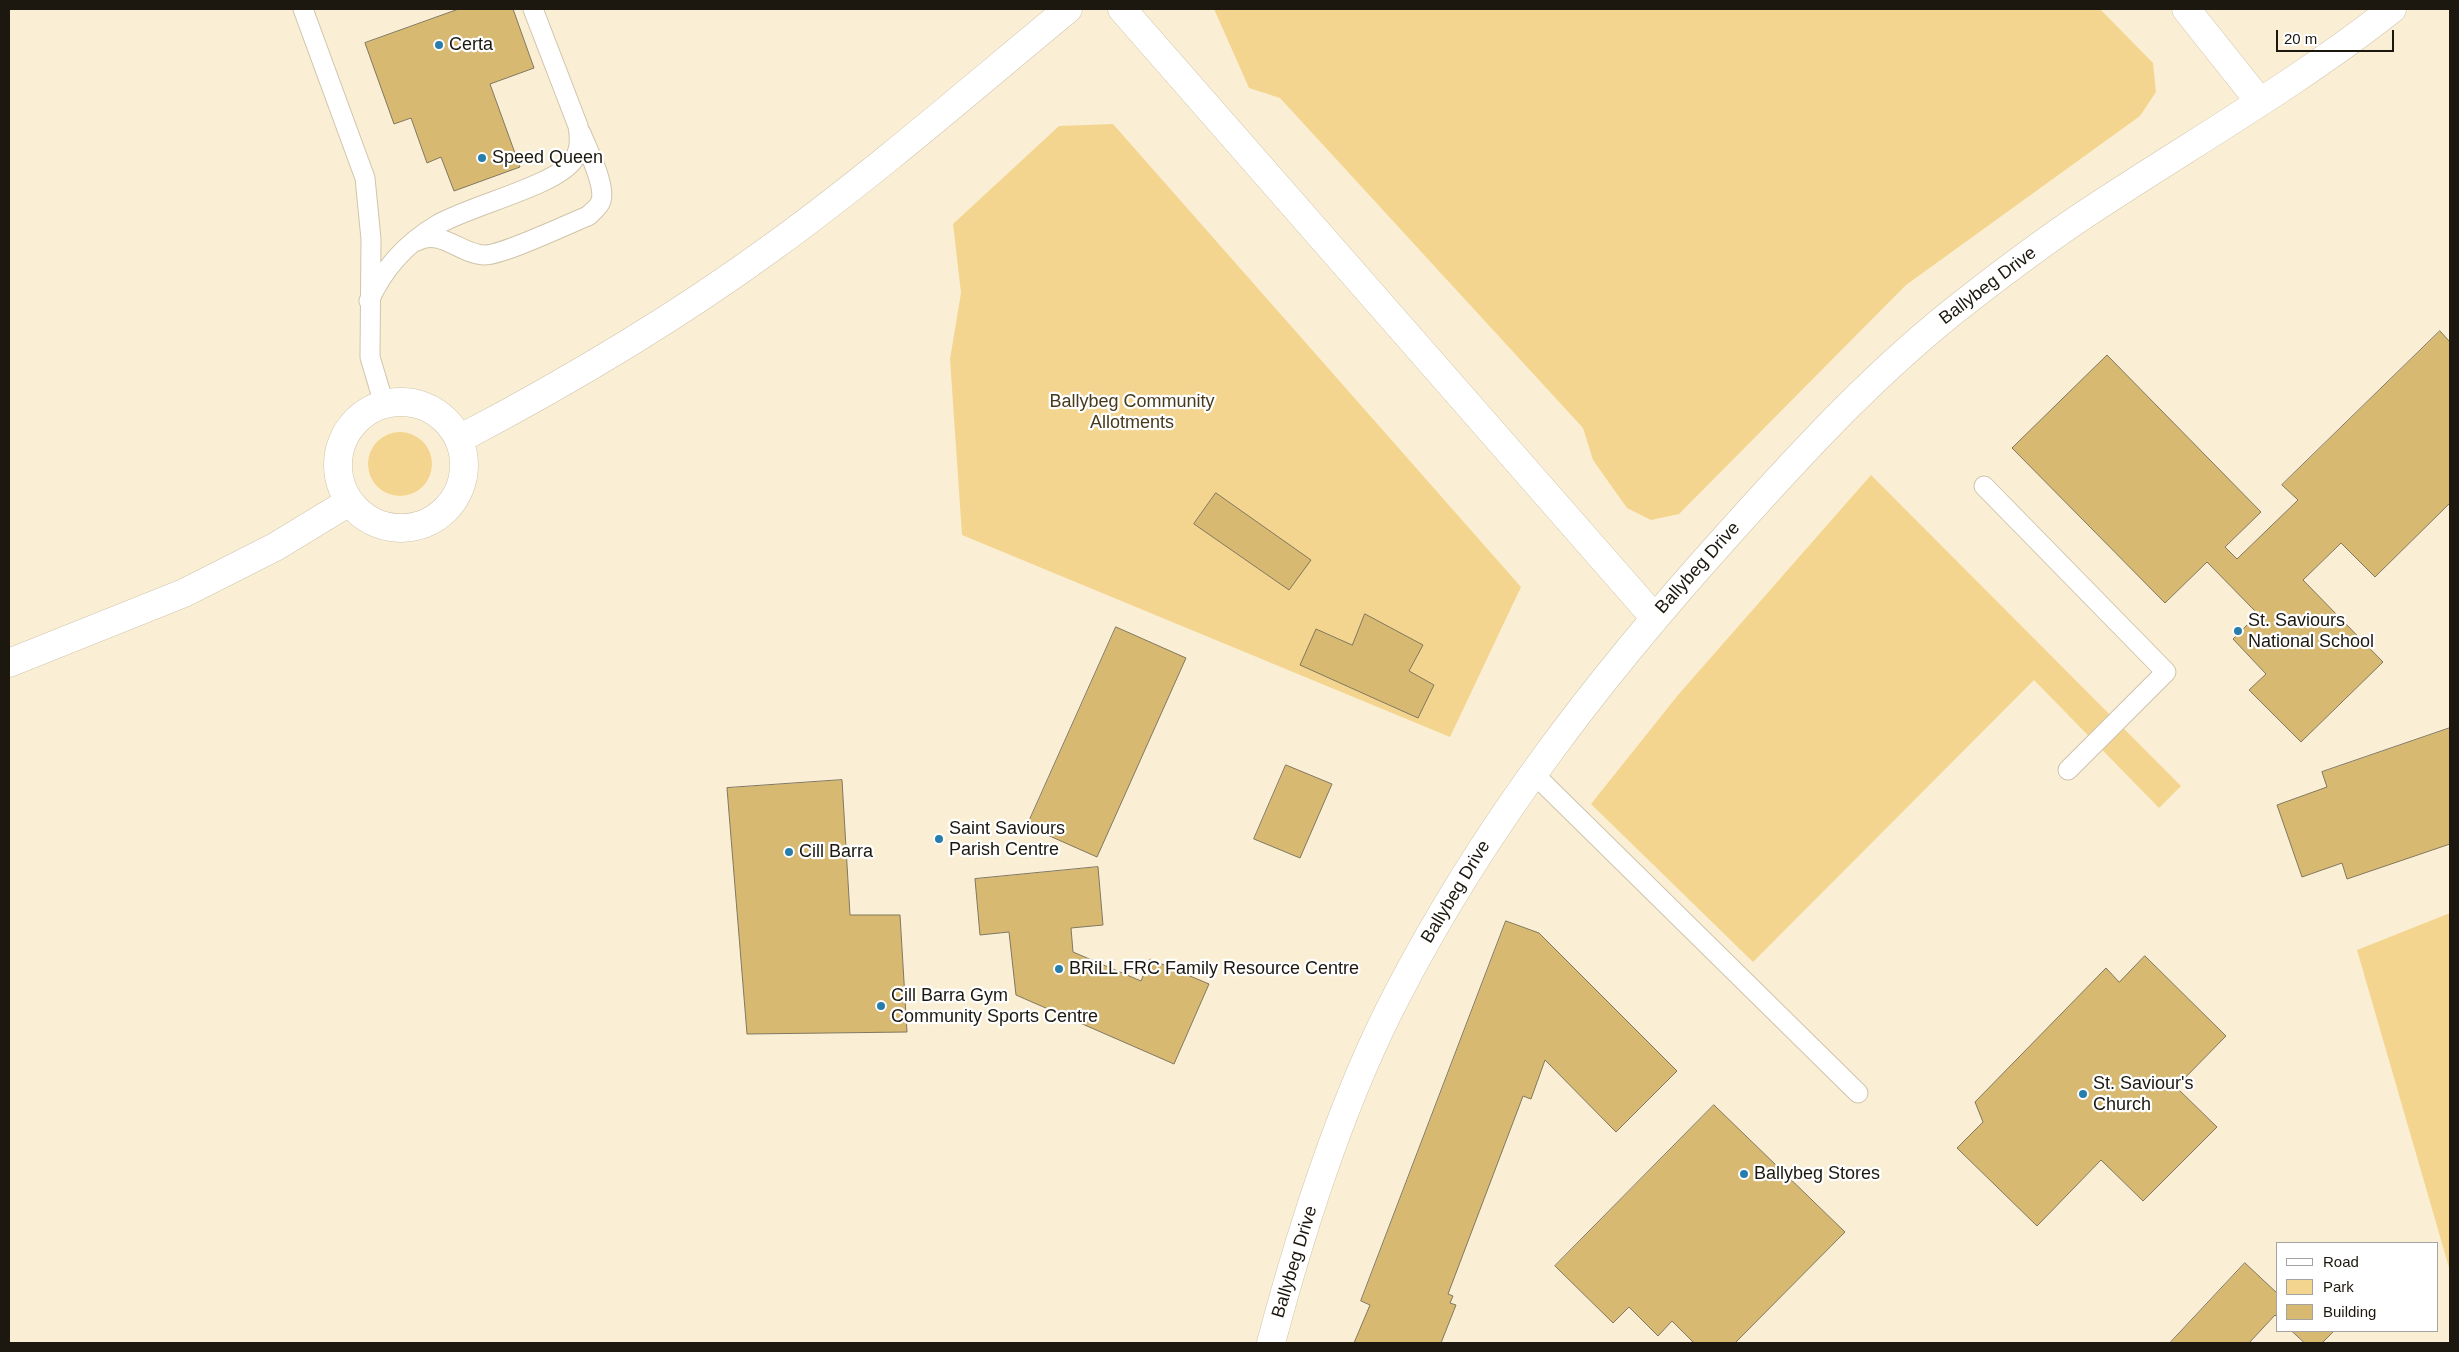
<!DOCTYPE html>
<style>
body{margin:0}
#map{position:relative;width:2459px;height:1352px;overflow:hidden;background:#faefd5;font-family:Arial,sans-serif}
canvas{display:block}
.frame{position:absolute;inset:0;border:10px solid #1c180f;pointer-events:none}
.legend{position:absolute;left:2276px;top:1242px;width:162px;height:90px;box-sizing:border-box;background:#fff;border:1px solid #a4a39f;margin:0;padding:6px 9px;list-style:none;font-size:15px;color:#1c180f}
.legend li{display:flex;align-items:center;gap:10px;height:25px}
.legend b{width:25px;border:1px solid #a4a39f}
.scale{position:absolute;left:2276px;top:30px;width:118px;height:22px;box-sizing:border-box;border:2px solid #1c180f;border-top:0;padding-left:6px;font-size:15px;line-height:18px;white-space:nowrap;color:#1c180f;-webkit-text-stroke:4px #fff;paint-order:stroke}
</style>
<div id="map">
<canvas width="2459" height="1352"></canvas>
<div class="frame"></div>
<ul class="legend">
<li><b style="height:6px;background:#fff"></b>Road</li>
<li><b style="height:14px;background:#f4d58f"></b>Park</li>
<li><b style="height:14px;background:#d7b971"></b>Building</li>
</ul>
<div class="scale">20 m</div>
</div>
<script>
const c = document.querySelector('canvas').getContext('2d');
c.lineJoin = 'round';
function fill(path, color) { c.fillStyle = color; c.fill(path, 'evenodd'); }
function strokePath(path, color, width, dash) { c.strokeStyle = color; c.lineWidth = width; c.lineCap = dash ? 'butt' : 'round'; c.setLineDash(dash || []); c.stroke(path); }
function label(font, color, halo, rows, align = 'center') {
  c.font = font + ' Arial,sans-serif'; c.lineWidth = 4.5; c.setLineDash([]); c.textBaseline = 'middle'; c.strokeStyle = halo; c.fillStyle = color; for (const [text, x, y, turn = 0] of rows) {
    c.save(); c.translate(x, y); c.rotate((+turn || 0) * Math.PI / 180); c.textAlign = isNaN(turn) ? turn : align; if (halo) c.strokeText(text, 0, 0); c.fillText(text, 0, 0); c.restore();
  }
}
const green = new Path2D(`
 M1214,9H2100L2153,63L2156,92L2140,116L1906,285L1679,514L1651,520L1627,508L1593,460L1583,428L1280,98L1249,88Z
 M1113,124L1521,587L1450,737L962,535L950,359L961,293L953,224L1059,126Z
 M368 464a32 32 0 1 1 64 0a32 32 0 1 1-64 0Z
 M1871,475L2181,786L2159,808L2034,680L1753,962L1591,804L1678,695Z
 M2450,913V1271L2357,950Z`);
const building = new Path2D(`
 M459,9H513L534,68L490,84L520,167L454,191L441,157L427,163L411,118L394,124L365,43Z
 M2440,331L2450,342V503L2375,577L2341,543L2303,580L2383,662L2301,742L2249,690L2266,674L2233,639L2258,614L2207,562L2165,603L2012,448L2107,355L2261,512L2225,547L2237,559L2298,500L2282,485Z
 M1216,493L1311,560L1289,590L1194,524Z
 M1365,614L1423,645L1409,671L1434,685L1418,718L1300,665L1316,629L1352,645Z
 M1116,627L1186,658L1097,857L1027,826Z
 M2450,728V844L2347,879L2342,863L2302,877L2277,805L2327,787L2322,772Z
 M1286,765L1332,784L1300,858L1254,839Z
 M842,780L850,915H900L907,1032L747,1034L727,788Z
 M1098,867L1103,925L1071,928L1073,952L1141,981L1150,959L1209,984L1174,1064L1016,995L1009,932L980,935L975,879Z
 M1506,921L1539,933L1677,1071L1616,1132L1545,1060L1531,1099L1523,1096L1448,1294L1453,1296L1450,1303L1456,1305L1441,1343H1354L1370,1305L1361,1301Z
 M2145,956L2226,1036L2176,1087L2217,1127L2143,1201L2101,1160L2037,1226L1957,1148L1983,1122L1975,1102L2106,968L2119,982Z
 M1714,1105L1845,1232L1735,1343H1694L1672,1321L1658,1336L1629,1307L1613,1323L1555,1266Z
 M2245,1263L2278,1294V1318L2275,1315L2249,1343H2170Z
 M2292,1331H2334L2322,1343H2305Z`);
const lane = new Path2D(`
 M303,9L365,178L371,239L370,357L384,404
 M417,241C441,228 461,255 485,255C503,255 568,224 588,216C593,211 599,207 601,201C606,184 587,149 581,133
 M369,301C383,269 407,243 437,225C468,206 559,185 574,159C581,149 580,137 578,126L533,9
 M1984,486L2166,672L2068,770
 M1533,773L1858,1093`);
const secondary = new Path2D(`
 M1122,9L1654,617
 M2186,9L2260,102
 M338 465a63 63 0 1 1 126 0a63 63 0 1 1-126 0Z
 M459,439C568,382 674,319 774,246C876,172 971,89 1068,9
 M9,663L184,593L275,547L349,502
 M1271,1343C1301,1230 1342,1101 1396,997C1483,828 1598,679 1725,538C1802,452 1878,369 1969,299C2009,268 2050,237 2093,209C2193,143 2298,83 2392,9`);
const markers = [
 [439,45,5,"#277ead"],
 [482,158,5,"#277ead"],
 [2238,631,5,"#277ead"],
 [939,839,5,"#277ead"],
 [789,852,5,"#277ead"],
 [1059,969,5,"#277ead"],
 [881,1006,5,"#277ead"],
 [2083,1094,5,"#277ead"],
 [1744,1174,5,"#277ead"]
];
const poiNames = [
 ["Certa",449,45],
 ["Speed Queen",492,158],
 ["St. Saviours",2248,621],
 ["National School",2248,642],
 ["Saint Saviours",949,829],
 ["Parish Centre",949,850],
 ["Cill Barra",799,852],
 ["BRiLL FRC Family Resource Centre",1069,969],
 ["Cill Barra Gym",891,996],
 ["Community Sports Centre",891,1017],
 ["St. Saviour's",2093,1084],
 ["Church",2093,1105],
 ["Ballybeg Stores",1754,1174]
];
const streetNames = [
 ["Ballybeg Drive",1988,286,-37],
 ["Ballybeg Drive",1698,568,-48],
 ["Ballybeg Drive",1456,892,-59],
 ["Ballybeg Drive",1295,1262,-73]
];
const parkNames = [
 ["Ballybeg Community",1132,402],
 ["Allotments",1132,423]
];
fill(green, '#f4d58f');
fill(building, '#d7b971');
strokePath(building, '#817760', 1);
strokePath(lane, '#cfc4ab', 21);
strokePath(secondary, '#cfc4ab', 29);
strokePath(lane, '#fff', 19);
strokePath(secondary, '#fff', 28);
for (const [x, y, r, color] of markers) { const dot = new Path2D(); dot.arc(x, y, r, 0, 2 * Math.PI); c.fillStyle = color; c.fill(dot); strokePath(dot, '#fff', 2); }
label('18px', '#1c180f', '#fff', poiNames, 'left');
label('18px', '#1c180f', '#fff', streetNames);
label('18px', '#483a1b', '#fff', parkNames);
</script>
